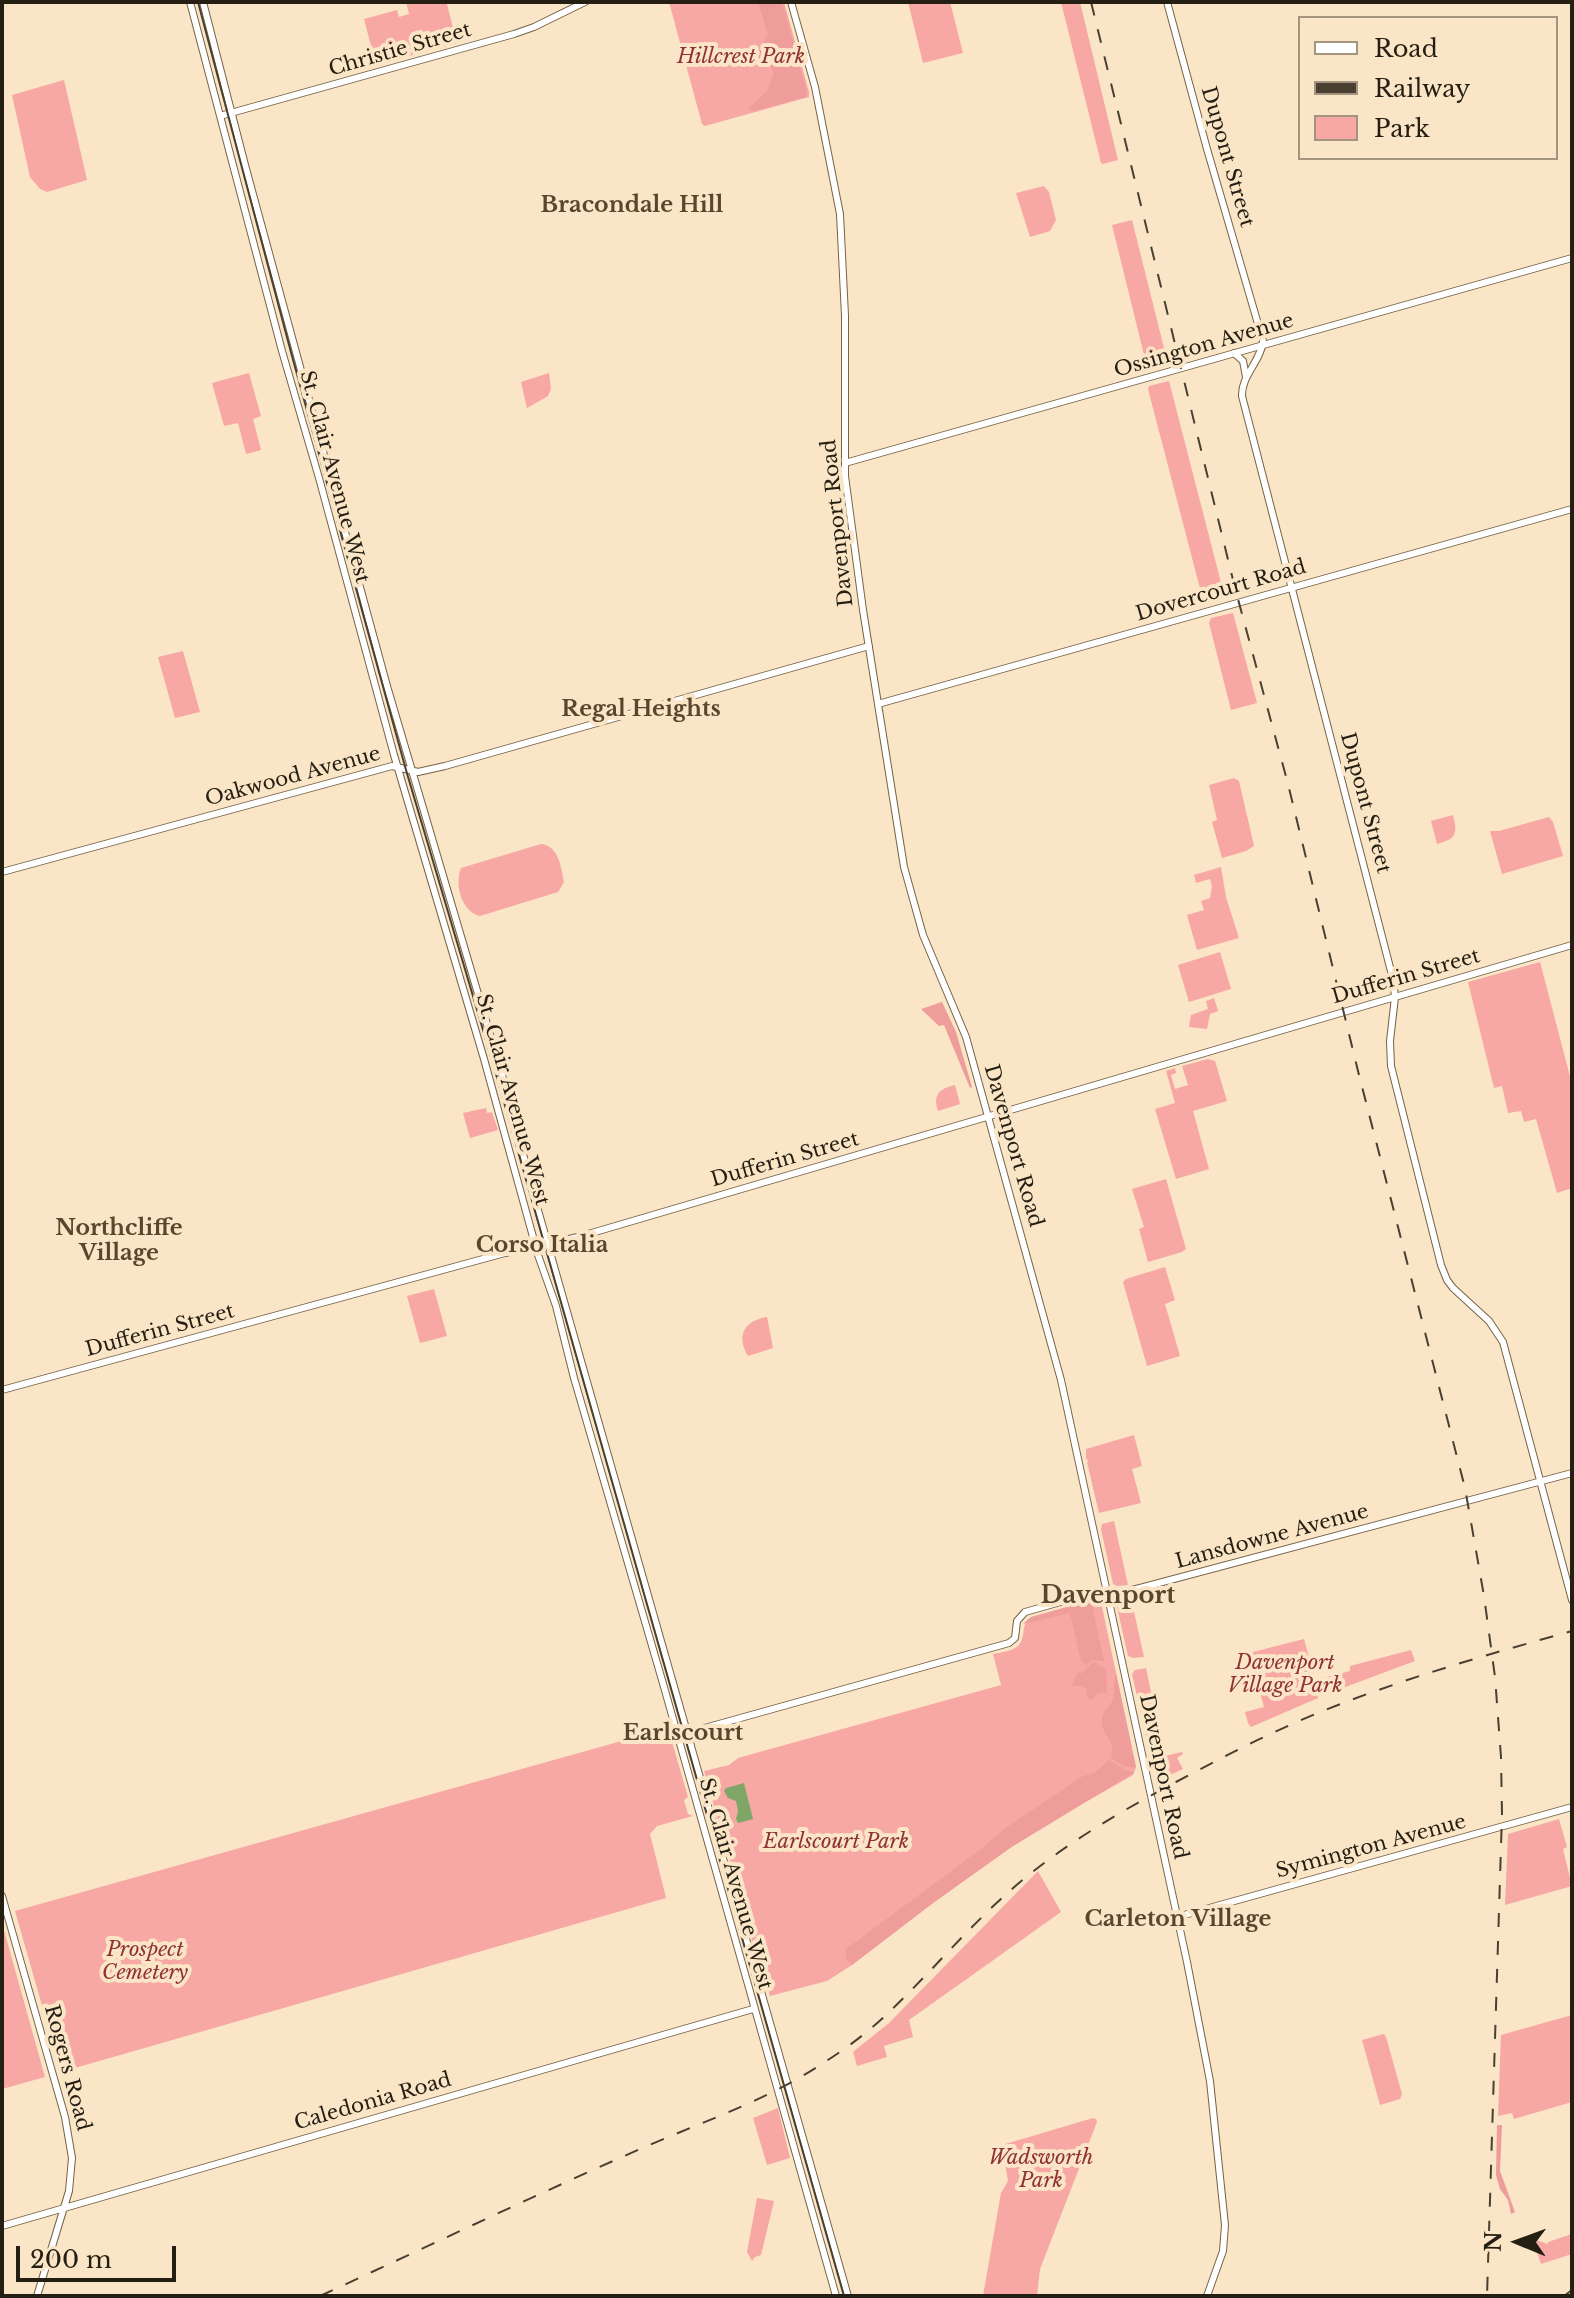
<!DOCTYPE html>
<style>
body{margin:0}
#map{position:relative;width:1574px;height:2298px;overflow:hidden;background:#fae5c6;font-family:"Libre Baskerville",serif}
canvas{display:block}
.frame{position:absolute;inset:0;border:4px solid #251e12;pointer-events:none}
.legend{position:absolute;left:1298px;top:16px;width:260px;height:144px;box-sizing:border-box;background:#fae5c6;border:2px solid #a5957e;margin:0;padding:10px 14px;list-style:none;font-size:24px;color:#251e12}
.legend li{display:flex;align-items:center;gap:16px;height:40px}
.legend b{width:40px;border:2px solid #a5957e}
.north{position:absolute;left:1478px;top:2202px;width:80px;height:80px;-webkit-text-stroke:6px #fae5c6;paint-order:stroke;rotate:271deg;font-size:22px;font-weight:700;line-height:32px;text-align:center;color:#251e12}
.north::after{content:'';display:block;margin:auto;width:28px;height:36px;background:#251e12;clip-path:polygon(50% 0,100% 100%,50% 72%,0 100%)}
.scale{position:absolute;left:16px;top:2246px;width:160px;height:36px;box-sizing:border-box;border:4px solid #251e12;border-top:0;padding-left:10px;font-size:24px;line-height:28px;white-space:nowrap;color:#251e12;-webkit-text-stroke:6px #fae5c6;paint-order:stroke}
</style>
<div id="map">
<canvas width="1574" height="2298"></canvas>
<div class="frame"></div>
<ul class="legend">
<li><b style="height:10px;background:#fff"></b>Road</li>
<li><b style="height:10px;background:#494031"></b>Railway</li>
<li><b style="height:22px;background:#f7a7a4"></b>Park</li>
</ul>
<div class="north">N</div>
<div class="scale">200 m</div>
</div>
<script>
const c = document.querySelector('canvas').getContext('2d');
c.lineJoin = 'round';
function fill(path, color) { c.fillStyle = color; c.fill(path, 'evenodd'); }
function strokePath(path, color, width, dash) { c.strokeStyle = color; c.lineWidth = width; c.lineCap = dash ? 'butt' : 'round'; c.setLineDash(dash || []); c.stroke(path); }
function label(font, color, halo, rows, align = 'center') {
  c.font = font + ' "Libre Baskerville",serif'; c.lineWidth = 8; c.setLineDash([]); c.textBaseline = 'middle'; c.strokeStyle = halo; c.fillStyle = color; for (const [text, x, y, turn = 0] of rows) {
    c.save(); c.translate(x, y); c.rotate((+turn || 0) * Math.PI / 180); c.textAlign = isNaN(turn) ? turn : align; if (halo) c.strokeText(text, 0, 0); c.fillText(text, 0, 0); c.restore();
  }
}
const green = new Path2D(`
 M406,2H450L447,4L457,43L379,64L374,57L364,19L397,10L399,17L409,14Z
 M669,2H784L809,92V97L705,126L702,124Z
 M908,2H950L963,53L923,63Z
 M1061,2H1080L1118,160L1103,164L1101,163Z
 M64,80L87,180L47,192L40,189L30,177L12,95Z
 M1044,186L1049,192L1056,220L1050,231L1030,237L1016,193Z
 M1132,220L1168,364L1148,371L1112,225Z
 M249,373L261,416L253,419L261,450L246,454L238,423L224,426L212,383Z
 M549,373L551,389L548,396L527,408L521,382Z
 M1169,381L1225,598L1206,603L1203,600L1148,389L1149,386Z
 M1233,613L1257,703L1231,710L1209,623L1211,618Z
 M183,651L200,712L175,718L158,657Z
 M1234,778L1239,781L1254,846L1246,851L1222,858L1212,822L1217,820L1209,785Z
 M1453,815C1458,834 1456,839 1437,844L1431,821Z
 M1549,817L1553,822L1563,856L1502,874L1490,831H1499Z
 M541,844C559,846 561,867 564,882L558,892L480,916C462,912 454,885 461,868Z
 M1221,867L1226,897L1239,938L1197,950L1187,915L1204,910L1201,901L1210,898L1212,886L1210,879L1196,883L1194,875Z
 M1220,952L1231,989L1189,1002L1178,965Z
 M1540,962L1572,1084V1188L1557,1193L1536,1119L1524,1122L1521,1111L1508,1113L1502,1086L1494,1088L1468,982Z
 M1214,998L1218,1011L1210,1014L1207,1029L1189,1027L1191,1015L1208,1009L1206,1001Z
 M1208,1059L1215,1061L1227,1101L1193,1111L1209,1169L1176,1179L1155,1109L1175,1103L1166,1071L1175,1068L1176,1073L1171,1075L1175,1089L1188,1085L1182,1066Z
 M955,1085L960,1104L938,1111C933,1094 939,1089 955,1085Z
 M486,1108L487,1113L492,1112L498,1130L470,1138L463,1113Z
 M1166,1179L1186,1249L1182,1252L1148,1262L1139,1229L1144,1227L1132,1189Z
 M1165,1267L1175,1300L1165,1304L1180,1356L1147,1366L1123,1282L1126,1279Z
 M434,1289L447,1336L420,1343L407,1296Z
 M767,1317L773,1348L748,1356C736,1335 744,1321 767,1317Z
 M1134,1435L1142,1466L1132,1469L1141,1503L1099,1513L1087,1462L1089,1461L1086,1459V1449Z
 M1114,1521L1128,1585L1117,1586L1113,1584L1101,1529L1102,1524Z
 M1131,1598L1144,1657L1133,1658L1128,1656L1117,1607L1119,1602Z
 M1095,1600L1101,1602L1136,1767L1133,1775L1047,1824L1010,1848L933,1903L852,1965L827,1981L770,1996L752,1941L704,1771L729,1765L738,1758L1001,1685L993,1654C1003,1652 1019,1651 1022,1639C1025,1631 1022,1627 1028,1619Z
 M1304,1639L1315,1680L1350,1671V1666L1411,1650L1415,1661L1324,1695L1322,1692L1317,1694L1318,1698L1251,1727L1248,1723L1245,1712L1264,1707L1249,1653Z
 M1146,1668L1164,1755L1151,1758L1132,1674L1135,1670Z
 M668,1728L688,1797L684,1800L688,1814L693,1816L657,1826L650,1834L666,1898L61,2072L15,1911Z
 M1182,1752L1183,1754L1177,1758L1183,1769L1157,1781L1151,1759Z
 M1559,1819L1567,1847L1563,1849L1572,1886L1505,1905L1508,1834Z
 M1038,1871L1061,1912L909,2020L913,2037L884,2046L887,2057L857,2066L853,2052L889,2023Z
 M2,1923L45,2077L2,2089Z
 M1572,2015V2102L1514,2119L1512,2113L1498,2116L1501,2035Z
 M1380,2035L1384,2034L1386,2037L1402,2094L1400,2099L1380,2105L1362,2040Z
 M778,2108L790,2158L767,2165L753,2118Z
 M1093,2118L1096,2119L1097,2122L1040,2269L1037,2296H983L1001,2193L1008,2181L1002,2145Z
 M757,2198L774,2201L761,2255L755,2257L752,2261L747,2252Z
 M1572,2234V2254L1541,2264L1533,2241L1536,2240L1548,2244V2242Z`);
const forest = new Path2D(`
 M758,2H782L807,92L806,97L753,111L748,109L767,91L774,74L769,61L761,63L759,54L768,34Z
 M942,1002L956,1032L972,1087L970,1088L944,1025L939,1026L921,1009Z
 M1088,1601L1092,1606L1104,1661L1091,1660L1087,1665L1081,1661L1070,1613L1023,1624L1031,1617Z
 M1093,1662C1111,1668 1106,1676 1107,1693H1098L1093,1699L1087,1698V1690L1083,1686H1072L1077,1673H1082Z
 M1116,1673L1134,1758L1136,1767C1126,1769 1120,1764 1111,1758C1117,1740 1102,1736 1102,1722C1101,1712 1110,1707 1113,1699C1115,1690 1113,1681 1116,1673Z
 M1109,1760L1127,1771L1135,1772L1010,1848L933,1903L852,1965L847,1960L845,1950L986,1845L1004,1829L1083,1776L1095,1773Z
 M1497,2125H1502L1500,2171L1515,2212L1511,2214L1508,2200L1500,2189L1496,2175Z`);
const water = new Path2D(`
 M744,1783L753,1819L738,1823L736,1819L738,1811L736,1801L728,1798L724,1791L726,1788Z`);
const secondary = new Path2D(`
 M190,2L282,351L319,478L394,755L484,1059L538,1255L556,1306L574,1378L664,1687L836,2296
 M203,2L245,165L387,686L507,1092L532,1189L848,2296
 M791,2L815,87L840,214L845,316V476L863,610L904,867L923,935L966,1037L1061,1380L1187,1962L1210,2081L1225,2225L1223,2251L1207,2296
 M1167,2L1207,149L1263,341C1261,361 1241,376 1242,396L1393,979L1395,997L1390,1041L1391,1066L1441,1265L1447,1280L1453,1288L1489,1321L1503,1342L1572,1600
 M220,116L514,34L534,27L585,2
 M1234,353L1243,361L1246,377
 M845,463L1572,258
 M878,704L1572,509
 M2,872L392,766L418,772L445,766L869,646
 M2,1390L505,1253L578,1237L1572,945
 M676,1736L1009,1643L1015,1638L1017,1621L1025,1612L1089,1594L1098,1592L1116,1594L1140,1588L1572,1473
 M2,1896L65,2117L72,2158L69,2191L37,2296
 M1177,1917L1572,1807
 M2,2226L753,2009`);
const tram = new Path2D(`
 M198,2L292,356L406,770L494,1067L844,2296`);
const rail = new Path2D(`
 M1091,2L1235,588L1288,784L1359,1075L1465,1488L1484,1596L1495,1677L1501,1757L1502,1814L1487,2296
 M320,2296C429,2246 537,2194 647,2146C705,2121 764,2101 817,2067C841,2052 865,2035 886,2015C935,1969 977,1916 1030,1874C1075,1838 1125,1809 1176,1782C1223,1757 1269,1733 1318,1713C1401,1679 1486,1655 1572,1631
 M1564,2296L1572,2290`);
const streetNames = [
 ["Christie Street",400,50,-16],
 ["Dupont Street",1227,157,74],
 ["Ossington Avenue",1204,346,-16],
 ["St. Clair Avenue West",334,477,75],
 ["Davenport Road",838,523,-96],
 ["Dovercourt Road",1221,591,-16],
 ["Oakwood Avenue",293,777,-15],
 ["Dupont Street",1365,803,75],
 ["Dufferin Street",1406,977,-16],
 ["St. Clair Avenue West",512,1100,74],
 ["Davenport Road",1013,1146,74],
 ["Dufferin Street",785,1160,-16],
 ["Dufferin Street",160,1331,-15],
 ["Lansdowne Avenue",1272,1537,-15],
 ["Davenport Road",1163,1777,78],
 ["Symington Avenue",1371,1847,-15],
 ["St. Clair Avenue West",735,1884,74],
 ["Rogers Road",67,2068,75],
 ["Caledonia Road",373,2102,-16]
];
const parkNames = [
 ["Hillcrest Park",741,57],
 ["Davenport",1285,1663],
 ["Village Park",1285,1686],
 ["Earlscourt Park",836,1842],
 ["Prospect",145,1950],
 ["Cemetery",145,1973],
 ["Wadsworth",1041,2158],
 ["Park",1041,2181]
];
const neighbourhoodNames = [
 ["Bracondale Hill",632,206],
 ["Regal Heights",641,710],
 ["Northcliffe",119,1229],
 ["Village",119,1254],
 ["Corso Italia",542,1246],
 ["Earlscourt",683,1734],
 ["Carleton Village",1178,1920]
];
const quarterNames = [
 ["Davenport",1108,1596]
];
fill(green, '#f7a7a4');
fill(forest, '#ee9d9a');
fill(water, '#7fa667');
strokePath(secondary, '#756348', 8);
strokePath(secondary, '#fff', 6);
strokePath(tram, '#494031', 2);
strokePath(rail, '#494031', 2, [14, 14]);
label('20px', '#251e12', '#fae5c6', streetNames);
label('italic 20px', '#903235', '#fae5c6', parkNames);
label('bold 22px', '#58472d', '#fae5c6', neighbourhoodNames);
label('bold 24px', '#58472d', '#fae5c6', quarterNames);
</script>
